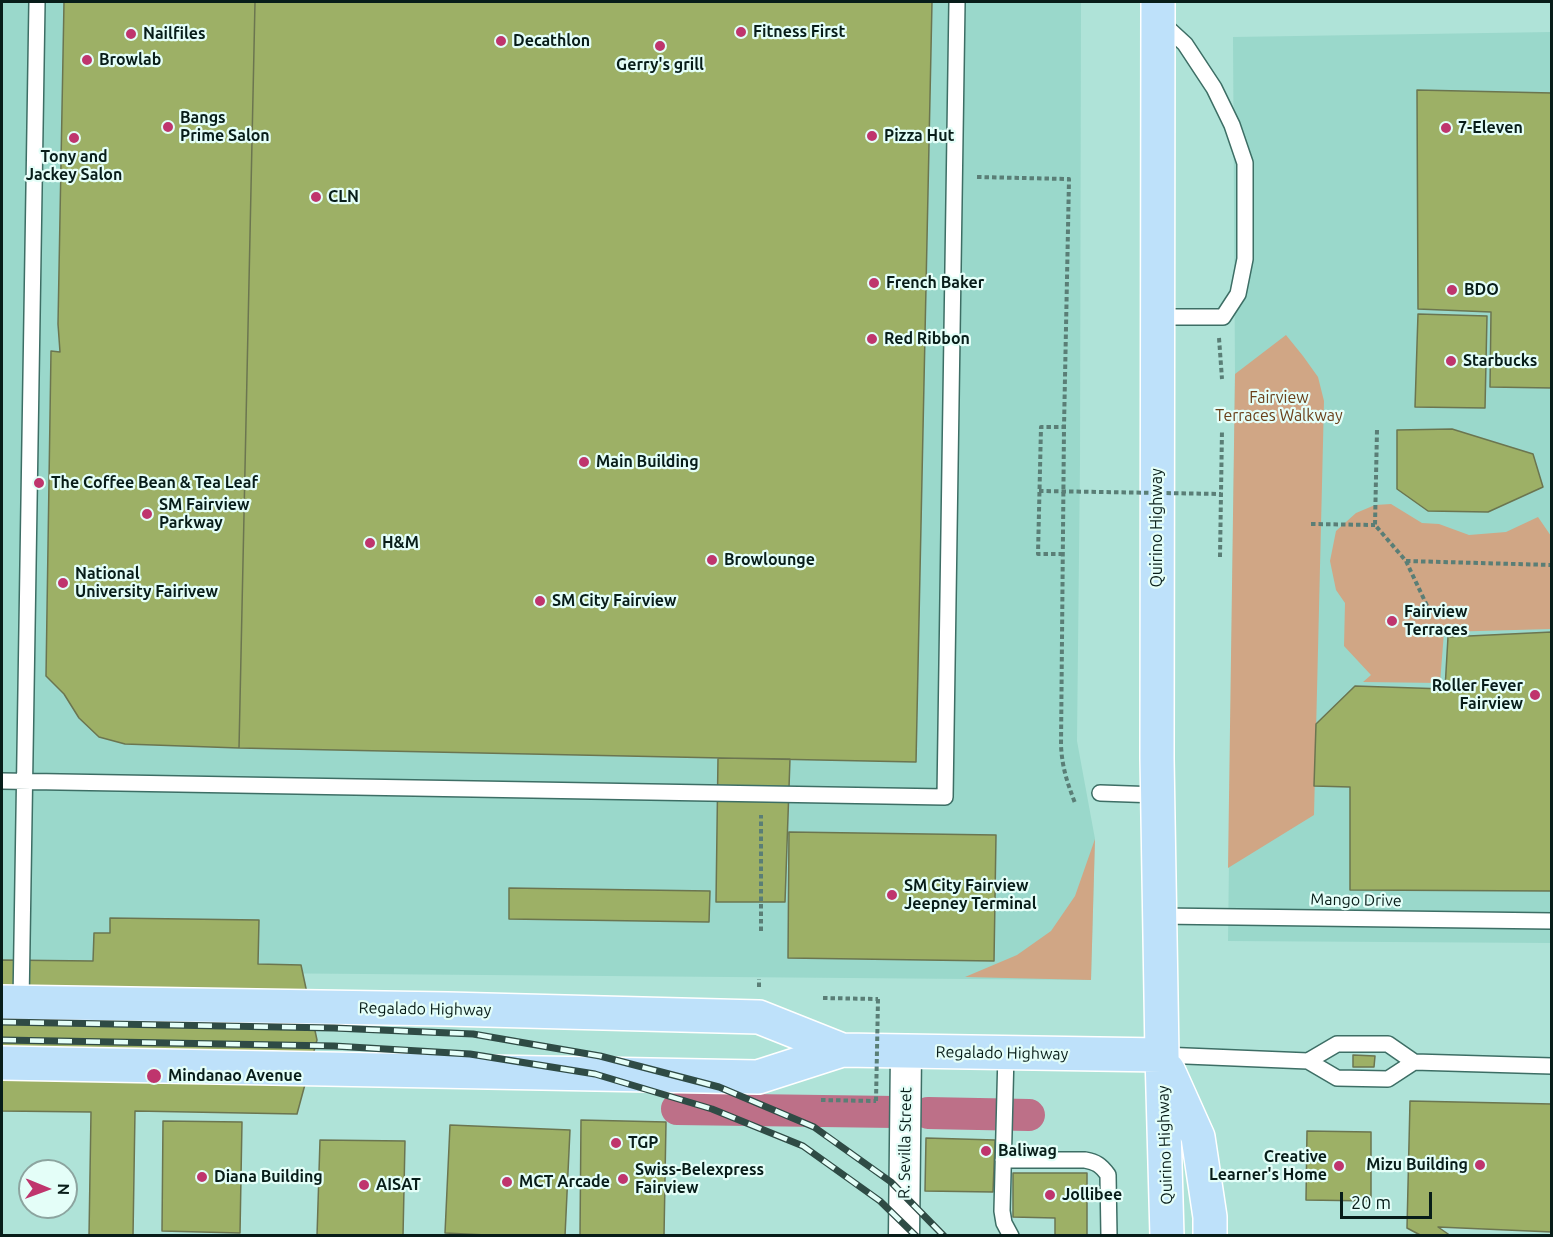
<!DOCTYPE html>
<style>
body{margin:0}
#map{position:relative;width:1553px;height:1237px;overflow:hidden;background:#afe3d8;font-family:Ubuntu,sans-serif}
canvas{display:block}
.frame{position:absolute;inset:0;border:3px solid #081d19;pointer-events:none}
.north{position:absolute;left:18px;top:1159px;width:60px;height:60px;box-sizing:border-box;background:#e4fef8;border:2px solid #8ca49f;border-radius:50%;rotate:91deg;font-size:16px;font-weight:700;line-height:24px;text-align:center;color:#081d19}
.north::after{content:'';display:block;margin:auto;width:21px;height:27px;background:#bf356d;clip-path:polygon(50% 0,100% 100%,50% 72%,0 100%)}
.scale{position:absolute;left:1340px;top:1192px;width:92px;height:27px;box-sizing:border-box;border:3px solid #081d19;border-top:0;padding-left:8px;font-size:18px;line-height:21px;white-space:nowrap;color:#081d19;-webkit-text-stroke:4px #e4fef8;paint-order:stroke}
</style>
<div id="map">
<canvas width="1553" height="1237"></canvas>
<div class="frame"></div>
<div class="north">N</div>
<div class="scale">20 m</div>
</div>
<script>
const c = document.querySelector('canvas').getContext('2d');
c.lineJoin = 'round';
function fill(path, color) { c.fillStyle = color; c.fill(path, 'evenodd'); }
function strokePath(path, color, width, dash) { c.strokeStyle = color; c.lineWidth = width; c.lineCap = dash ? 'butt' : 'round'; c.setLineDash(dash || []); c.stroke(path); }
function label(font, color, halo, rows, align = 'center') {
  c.font = font + ' Ubuntu,sans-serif'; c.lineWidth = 4.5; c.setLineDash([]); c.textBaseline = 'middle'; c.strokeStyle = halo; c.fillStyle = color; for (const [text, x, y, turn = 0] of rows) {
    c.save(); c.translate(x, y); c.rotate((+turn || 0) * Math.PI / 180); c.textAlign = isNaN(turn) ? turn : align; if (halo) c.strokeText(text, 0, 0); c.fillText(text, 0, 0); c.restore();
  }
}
const built = new Path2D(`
 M2,2H1081L1080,461L1077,741L1095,839L1091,980L2,971Z
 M1551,32V943L1228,941L1235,374L1233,37Z`);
const green = new Path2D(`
 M1286,335L1303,356L1318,377L1324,401L1314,815L1228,868L1235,374Z
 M1391,504L1422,523L1439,524L1469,535L1506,532L1538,517L1551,536V629L1444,632L1440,683L1363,682L1371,675L1344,646L1345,603L1336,590L1330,561L1336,531L1356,513L1375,505Z
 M1095,839L1091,980L965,977L1017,955L1051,931L1075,896Z`);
const canal = new Path2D(`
 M677,1109L895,1112
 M928,1113L1029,1115`);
const building = new Path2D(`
 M64,2H255L239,748L125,744L99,737L79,718L64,694L46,676L51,351L60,352L58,324Z
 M255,2H932L916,762L239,748Z
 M1417,90L1552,93V388L1490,387L1491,312L1418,309Z
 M1418,314L1487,316L1485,408L1415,407Z
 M1452,429L1533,454L1543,487L1488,512L1428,511L1397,489V430Z
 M1552,632V891L1350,890V787L1314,786L1316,724L1355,686L1445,689L1448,637Z
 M718,758L790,759L785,902H716Z
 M789,832L996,835L994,961L788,958Z
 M509,888L710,891L709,922L509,919Z
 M110,918L259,920L258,964L301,965L317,1040L297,1114L135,1111L133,1236H89L91,1112L2,1111V960L93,961L94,933H110Z
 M1353,1055L1375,1056L1374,1067H1353Z
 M1410,1101L1552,1104V1232L1438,1227L1451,1236H1422L1407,1228Z
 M581,1120L666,1122L664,1236H580Z
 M163,1121L242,1122L240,1233L162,1231Z
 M450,1125L570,1130L565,1236H507L445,1233Z
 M1307,1131L1371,1132V1201L1306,1200Z
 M926,1138L995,1140L993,1192L925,1191Z
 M320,1140L405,1141L403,1236H317Z
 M1013,1173H1087V1236H1055V1218L1013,1217Z`);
const path = new Path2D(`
 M977,177L1069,179L1064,427L1061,745C1062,767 1067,782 1075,803
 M1219,338L1222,379
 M1377,430L1375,525L1406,561L1552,565
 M1311,524L1375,525
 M1063,554H1038L1041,427H1064
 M1220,557L1222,430
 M1406,561L1430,612L1464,613
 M761,931V815
 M759,987V979
 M823,998L878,999
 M821,1100L876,1101`);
const lane = new Path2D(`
 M1157,317H1223L1238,294L1245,259V163L1232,125L1214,88L1185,44L1160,21
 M2,781L945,797L957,2
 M1100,793L1158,795
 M1160,916L1552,921
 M21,1003L37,2
 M1006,1053L1002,1211L1004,1223L1011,1236
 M1162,1055L1308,1061L1337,1078L1388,1079L1414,1062
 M1308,1061L1337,1044H1388L1414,1062L1552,1066
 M1003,1160H1085C1096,1162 1101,1165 1108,1175L1109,1236`);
const street = new Path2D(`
 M904,1236L906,1051`);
const primary = new Path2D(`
 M1158,2L1157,758L1162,1055L1167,1236
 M2,1002L448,1009L759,1017L842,1050
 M2,1063L758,1077L842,1050L1162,1055
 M1168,1070L1198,1137L1210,1217V1236`);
const rail = new Path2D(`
 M2,1022L334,1028L473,1034L600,1056L719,1087L814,1127L891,1182L944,1236
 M2,1040L334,1046L470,1054L595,1074L712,1109L803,1146L880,1201L916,1236`);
const pathBridge = new Path2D(`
 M1039,491L1221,494
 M876,1101L878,999`);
const markers = [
 [741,32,6,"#bf356d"],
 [131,34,6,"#bf356d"],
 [501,41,6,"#bf356d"],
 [660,46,6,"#bf356d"],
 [87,60,6,"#bf356d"],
 [168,127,6,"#bf356d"],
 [1446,128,6,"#bf356d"],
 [872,136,6,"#bf356d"],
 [74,138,6,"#bf356d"],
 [316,197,6,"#bf356d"],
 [874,283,6,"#bf356d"],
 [1452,290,6,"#bf356d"],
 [872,339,6,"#bf356d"],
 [1451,361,6,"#bf356d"],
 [584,462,6,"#bf356d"],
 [39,483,6,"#bf356d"],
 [147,514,6,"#bf356d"],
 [370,543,6,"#bf356d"],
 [712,560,6,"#bf356d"],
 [63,583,6,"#bf356d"],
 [540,601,6,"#bf356d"],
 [1392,621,6,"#bf356d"],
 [1535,695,6,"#bf356d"],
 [892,895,6,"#bf356d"],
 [154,1076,8,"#bf356d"],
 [616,1143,6,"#bf356d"],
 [986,1151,6,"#bf356d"],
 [1480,1165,6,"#bf356d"],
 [1339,1166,6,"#bf356d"],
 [202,1177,6,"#bf356d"],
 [623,1179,6,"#bf356d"],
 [507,1182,6,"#bf356d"],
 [364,1185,6,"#bf356d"],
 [1050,1195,6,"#bf356d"]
];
const poiNames = [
 ["Fitness First",753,32],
 ["Nailfiles",143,34],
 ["Decathlon",513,41],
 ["Browlab",99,60],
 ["Gerry's grill",660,65,"center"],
 ["Bangs",180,118],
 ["Prime Salon",180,136],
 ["7-Eleven",1458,128],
 ["Pizza Hut",884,136],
 ["Tony and",74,157,"center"],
 ["Jackey Salon",74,175,"center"],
 ["CLN",328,197],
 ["French Baker",886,283],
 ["BDO",1464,290],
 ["Red Ribbon",884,339],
 ["Starbucks",1463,361],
 ["Main Building",596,462],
 ["The Coffee Bean & Tea Leaf",51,483],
 ["SM Fairview",159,505],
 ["Parkway",159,523],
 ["H&M",382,543],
 ["Browlounge",724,560],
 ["National",75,574],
 ["University Fairivew",75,592],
 ["SM City Fairview",552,601],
 ["Fairview",1404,612],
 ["Terraces",1404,630],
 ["Roller Fever",1523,686,"right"],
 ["Fairview",1523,704,"right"],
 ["SM City Fairview",904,886],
 ["Jeepney Terminal",904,904],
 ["Mindanao Avenue",168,1076],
 ["TGP",628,1143],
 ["Baliwag",998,1151],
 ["Creative",1327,1157,"right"],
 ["Learner's Home",1327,1175,"right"],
 ["Mizu Building",1468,1165,"right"],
 ["Swiss-Belexpress",635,1170],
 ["Fairview",635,1188],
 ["Diana Building",214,1177],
 ["MCT Arcade",519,1182],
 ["AISAT",376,1185],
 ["Jollibee",1062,1195]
];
const parkNames = [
 ["Fairview",1279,398],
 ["Terraces Walkway",1279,416]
];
const streetNames = [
 ["Quirino Highway",1157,528,-90],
 ["Mango Drive",1356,900,1],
 ["Regalado Highway",425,1009,1],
 ["Regalado Highway",1002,1053,1],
 ["R. Sevilla Street",905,1143,-89],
 ["Quirino Highway",1165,1145,-92]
];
fill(built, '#9ad8cb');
fill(green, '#d0a685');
strokePath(canal, '#bd7088', 32);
fill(building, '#9db066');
strokePath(building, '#6b7550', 1.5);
strokePath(lane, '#3d6e65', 18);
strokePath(street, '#3d6e65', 33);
strokePath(primary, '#fff', 36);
strokePath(path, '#5a7e76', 4, [4.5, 3]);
strokePath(lane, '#fff', 15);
strokePath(street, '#fff', 30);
strokePath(primary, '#bee1fa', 33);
strokePath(rail, '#2f4b45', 7);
strokePath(rail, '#e4fef8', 4.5, [14]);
strokePath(pathBridge, '#5a7e76', 4, [4.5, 3]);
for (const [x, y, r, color] of markers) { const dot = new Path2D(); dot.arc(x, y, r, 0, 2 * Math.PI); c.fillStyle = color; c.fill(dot); strokePath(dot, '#e4fef8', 2); }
label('bold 16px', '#081d19', '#e4fef8', poiNames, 'left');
label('16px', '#6a401a', '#e4fef8', parkNames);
label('16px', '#081d19', '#e4fef8', streetNames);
</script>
